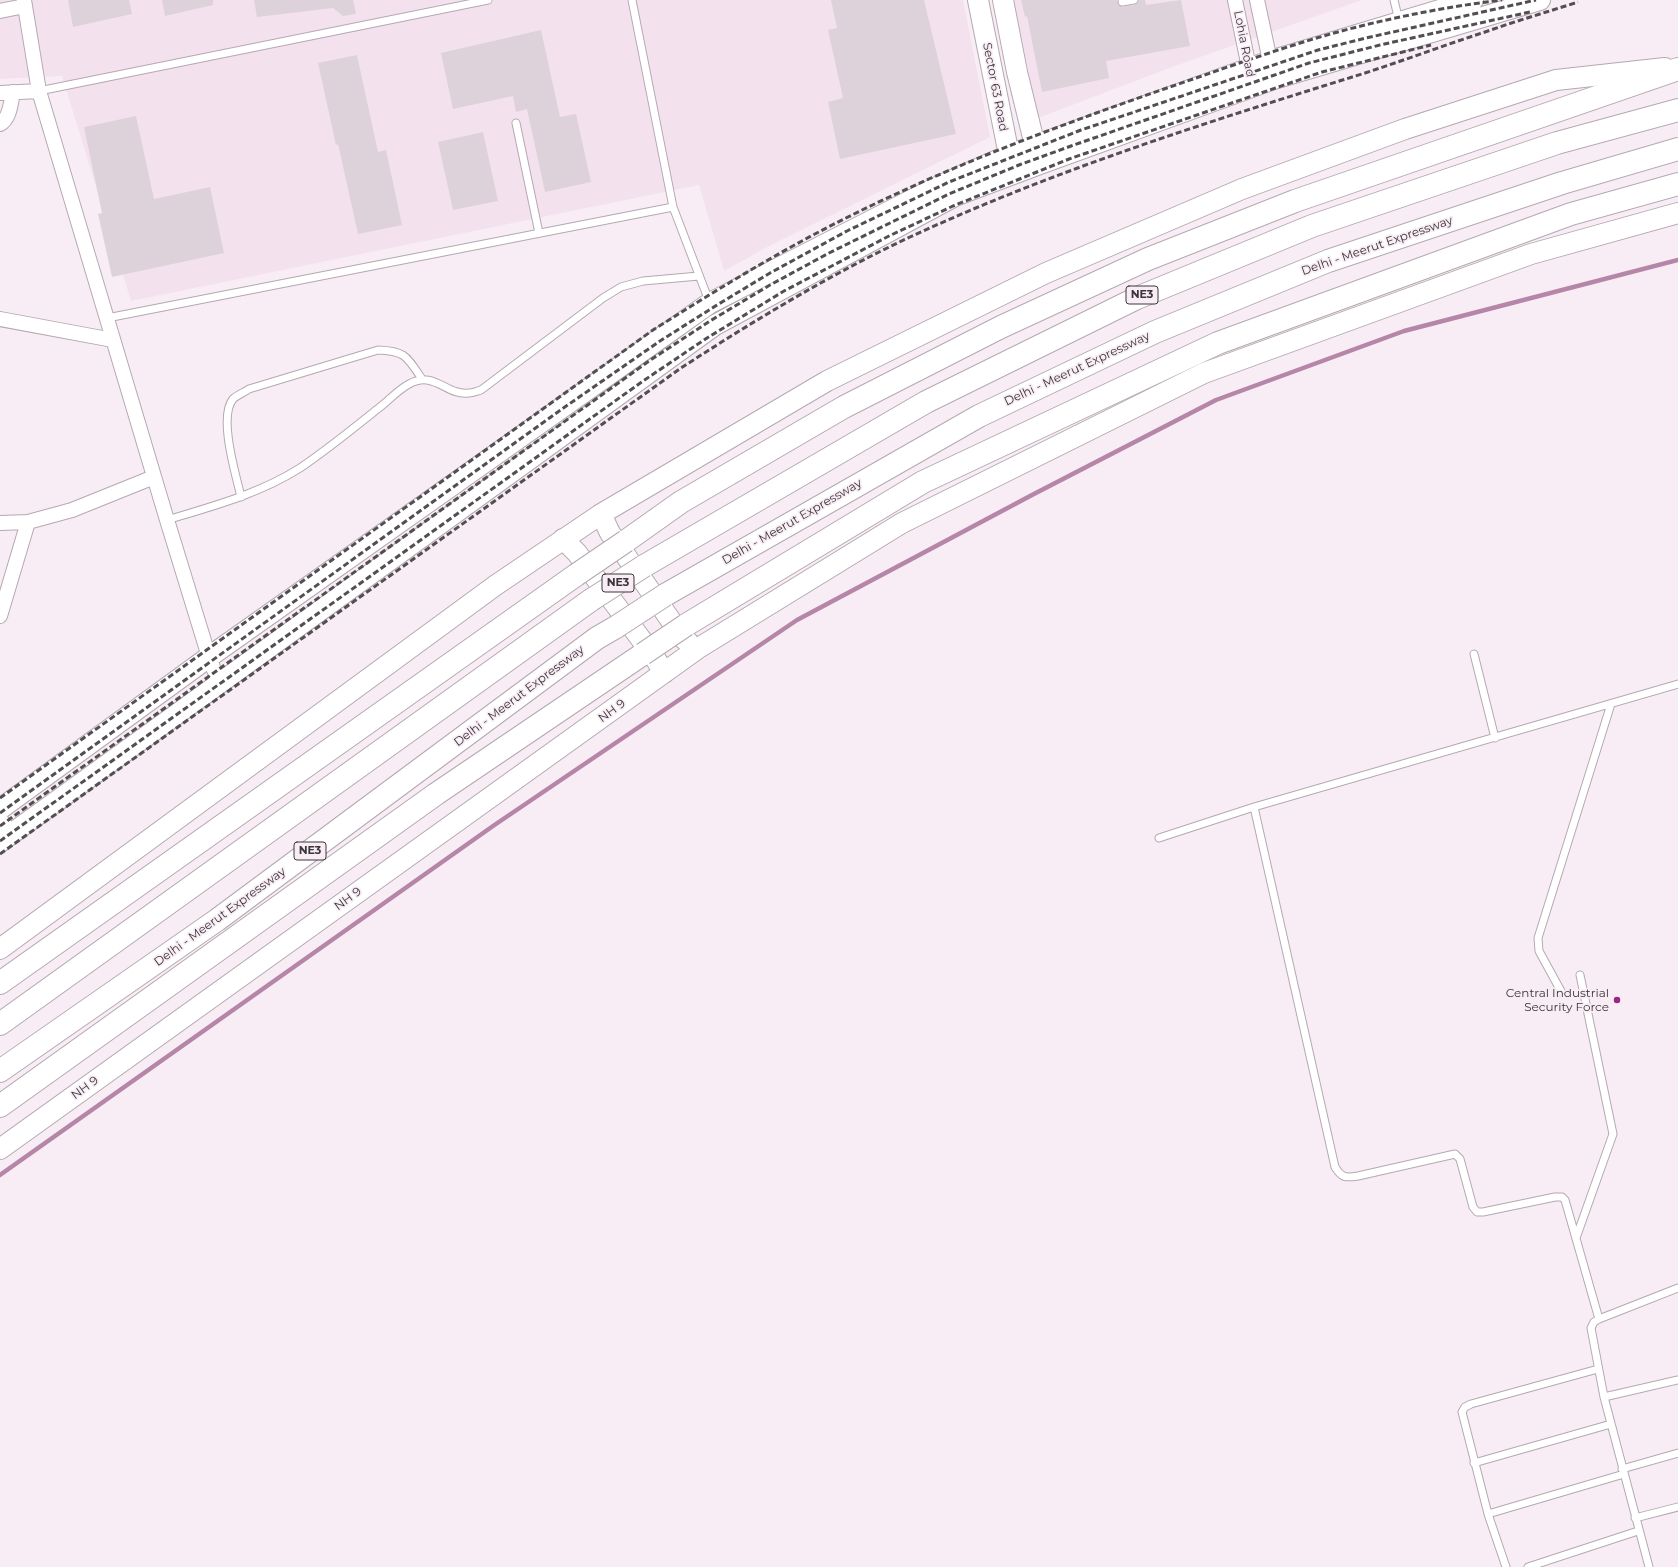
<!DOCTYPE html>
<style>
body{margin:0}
canvas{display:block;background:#f9edf5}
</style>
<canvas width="1678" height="1567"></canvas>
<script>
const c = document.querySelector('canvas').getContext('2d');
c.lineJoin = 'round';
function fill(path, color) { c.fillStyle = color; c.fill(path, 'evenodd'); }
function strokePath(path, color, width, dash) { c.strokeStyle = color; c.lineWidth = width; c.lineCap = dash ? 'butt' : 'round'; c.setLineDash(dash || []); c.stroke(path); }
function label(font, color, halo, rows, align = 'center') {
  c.font = font + ' Montserrat,sans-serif'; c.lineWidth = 3.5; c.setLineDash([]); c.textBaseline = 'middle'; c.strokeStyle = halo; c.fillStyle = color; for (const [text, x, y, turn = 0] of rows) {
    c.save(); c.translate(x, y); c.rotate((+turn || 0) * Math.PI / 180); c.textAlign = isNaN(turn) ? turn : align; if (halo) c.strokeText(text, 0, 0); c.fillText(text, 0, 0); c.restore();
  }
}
const built = new Path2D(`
 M0,0H963L990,137L771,245L724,271L699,185L131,301L62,76L0,79Z
 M1014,0H1362L1175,66L1038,118Z`);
const stream = new Path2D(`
 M0,1175L493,826L797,620L1032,495L1216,400L1404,331L1678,260`);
const building = new Path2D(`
 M68,0H129L132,14L73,27Z
 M162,0H213V5L165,16Z
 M254,0H353L356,14L343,16L333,8L257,17Z
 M831,0H924L956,134L840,159L828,102L843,98L828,30L837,28Z
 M1021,0H1117L1118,5L1122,7L1135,5L1139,0H1145L1146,5L1181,0L1190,46L1106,61L1109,78L1042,92L1027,16L1025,17Z
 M541,30L560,117L576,114L591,182L545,192L527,109L516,112L513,96L453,109L441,53Z
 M357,55L378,152L386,150L402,225L358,234L338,144L336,145L318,63Z
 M136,116L154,199L210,187L224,253L112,277L98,214L102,213L84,127Z
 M483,132L498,201L453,210L438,142Z`);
const lane = new Path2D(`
 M632,0L673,207L709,301
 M1394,0L1399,21
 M1122,2L1134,0
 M39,91L488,0
 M516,123L539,233
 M107,318L673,207
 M241,497C236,475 218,417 233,399C237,395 245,392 249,389L378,350C406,351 407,357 422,379
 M167,520C213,506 259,494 300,468C327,450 355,427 380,407C389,400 398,390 409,384C435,370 446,396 469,393C473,393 477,391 481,390L603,298L621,287L643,281L699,276
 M1474,654L1495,738
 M1254,807L1335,1167C1342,1178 1345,1178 1358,1176L1455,1154L1460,1159L1473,1207L1477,1212H1483L1555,1197H1562L1565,1200L1599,1319
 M1159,838L1254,807L1678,684
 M1562,993L1539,951L1538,938L1611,704
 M1576,1238L1613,1134L1580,975
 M1604,1397L1678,1380
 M1474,1463L1611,1424
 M1622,1469L1678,1453
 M1488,1514L1624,1474
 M1635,1518L1678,1507
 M1506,1567L1488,1514L1462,1412L1465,1407L1471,1404L1598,1369
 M1528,1567L1638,1531
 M1649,1567L1604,1397L1591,1328L1594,1322L1599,1319L1678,1288`);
const street = new Path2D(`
 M24,0L39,91L167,520L209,657L219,683
 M1235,0L1251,77
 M1257,0L1272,70
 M0,11L25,6
 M0,93L39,91
 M0,124C10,119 11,102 13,92
 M0,319L113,340
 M0,523L28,522L72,510L154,477
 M0,616L28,522
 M0,819L12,833`);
const secondary = new Path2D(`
 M978,0L1009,155L1013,168
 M1003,0L1017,72L1038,158
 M601,514L610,533L683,638L689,643
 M563,539L577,553L655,658L664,673
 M0,809L209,657L710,303L941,185L1009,155L1270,61L1473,0
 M0,842L715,325L955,196L1040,164L1274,79L1540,0
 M0,949L496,585L601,514L827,381L1046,273L1242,189L1405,129L1556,80L1665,68
 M0,1149L697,649L902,523L1204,373L1531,254L1678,213`);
const highway = new Path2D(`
 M626,541L681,502L844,407L1001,327L1148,259L1295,201L1678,69
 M644,566L926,402L1137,298L1312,226L1557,143L1678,110
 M665,595L979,416L1155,332L1328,261L1562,183L1678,149
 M686,625L923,482L1218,343L1571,214L1678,184
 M0,983L576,575
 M0,1024L591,600
 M0,1071L217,920L597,638L616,627
 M0,1106L436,794L643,654`);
const rail = new Path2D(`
 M0,798L653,330C715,291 778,252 844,219C947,167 1055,127 1164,89C1220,70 1277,49 1334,33C1389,18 1445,7 1502,0
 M0,813L562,409L660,341L717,305L770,273L847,231L949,182L1081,130L1318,50L1366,38L1536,0
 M0,826L649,361L710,321L770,285L829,253L949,194L1019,165L1071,146L1309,63L1380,45L1530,12
 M0,841L643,381L707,338L784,291L889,236L953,206L1069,159L1322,72L1431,45
 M0,854L681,368C755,320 831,274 910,237C1057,169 1211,121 1365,73C1405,60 1445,45 1485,32C1516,21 1547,12 1578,2`);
const highwayBridge = new Path2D(`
 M576,575L626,541
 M591,600L644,566
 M616,627L665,595
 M643,654L686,625`);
const markers = [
 [1617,1000,4,"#992682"]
];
const shields = [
 [1142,295,32],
 [618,583,32],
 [310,851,32]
];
const shieldNames = [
 ["NE3",1142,295],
 ["NE3",618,583],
 ["NE3",310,851]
];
const streetNames = [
 ["Lohia Road",1244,44,79],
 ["Sector 63 Road",995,87,79],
 ["Delhi - Meerut Expressway",1377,246,-19],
 ["Delhi - Meerut Expressway",1077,369,-25],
 ["Delhi - Meerut Expressway",792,522,-30],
 ["Delhi - Meerut Expressway",519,696,-37],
 ["NH 9",612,711,-36],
 ["NH 9",348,899,-36],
 ["Delhi - Meerut Expressway",220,917,-36],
 ["NH 9",85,1088,-36]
];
const poiNames = [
 ["Central Industrial",1609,993],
 ["Security Force",1609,1007]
];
fill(built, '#f4e1ee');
strokePath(stream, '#b686a8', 4.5);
fill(building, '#ded2da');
strokePath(lane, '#b4a9b1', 9);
strokePath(street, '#b4a9b1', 16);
strokePath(secondary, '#b4a9b1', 22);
strokePath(highway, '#b4a9b1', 24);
strokePath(lane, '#fff', 7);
strokePath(street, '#fff', 14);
strokePath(secondary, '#fff', 20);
strokePath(highway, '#fff', 22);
strokePath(rail, '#534e52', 3, [6, 3]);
strokePath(highwayBridge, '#b4a9b1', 24, []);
strokePath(highwayBridge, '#fff', 22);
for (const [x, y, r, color] of markers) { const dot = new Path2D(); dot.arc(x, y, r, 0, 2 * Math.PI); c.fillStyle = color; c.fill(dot); strokePath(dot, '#f9edf5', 1.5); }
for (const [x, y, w] of shields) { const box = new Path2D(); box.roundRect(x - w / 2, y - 9, w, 18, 3); c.fillStyle = '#f9edf5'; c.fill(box); strokePath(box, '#3a3639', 1); }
label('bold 11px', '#3a3639', null, shieldNames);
label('12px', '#3a3639', '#f9edf5', streetNames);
label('12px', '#3a3639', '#f9edf5', poiNames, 'right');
</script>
